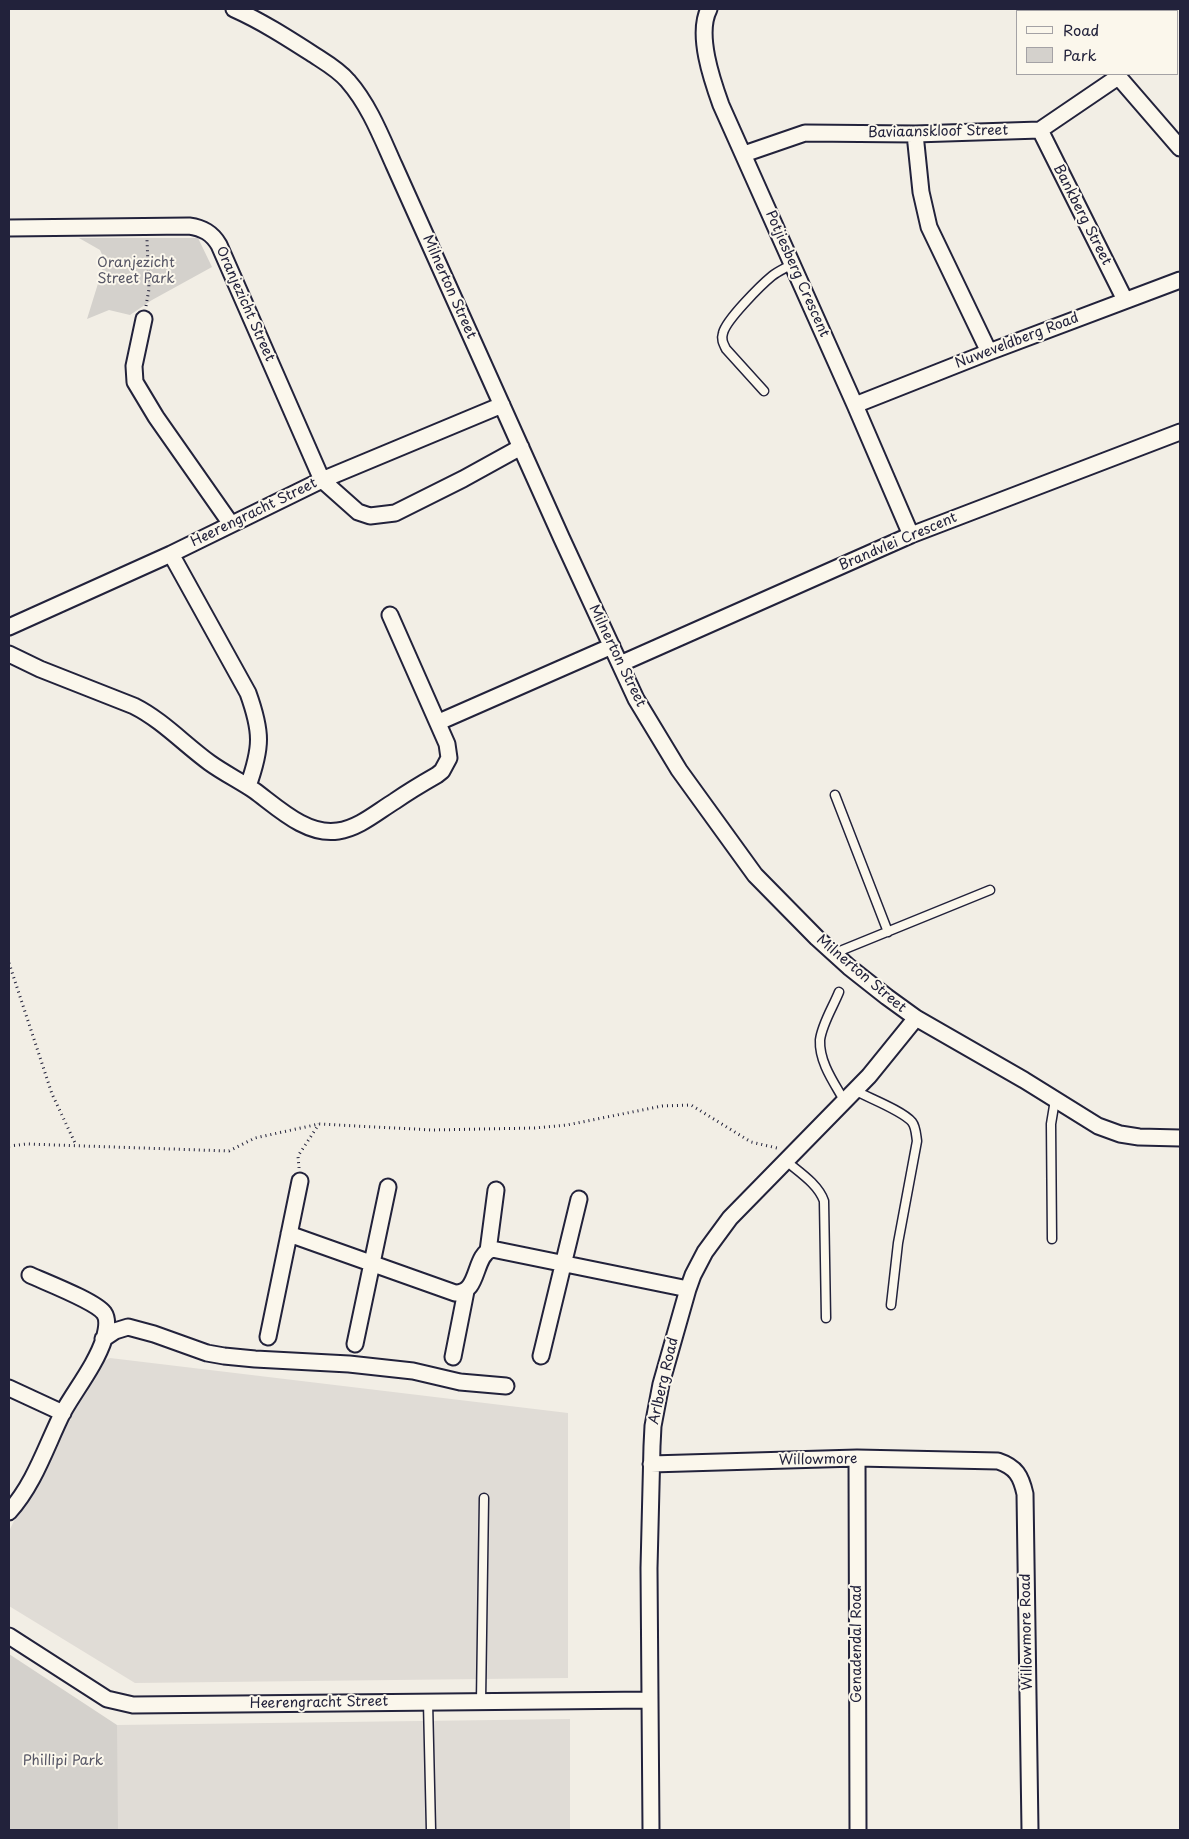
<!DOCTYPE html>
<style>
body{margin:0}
#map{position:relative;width:1189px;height:1839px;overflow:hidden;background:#f2eee5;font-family:"Playpen Sans",sans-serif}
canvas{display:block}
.frame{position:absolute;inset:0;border:10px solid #22223b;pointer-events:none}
.legend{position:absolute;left:1016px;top:10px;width:162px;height:65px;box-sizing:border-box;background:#fbf7ec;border:1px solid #a4a2a5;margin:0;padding:6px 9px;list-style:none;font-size:15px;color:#22223b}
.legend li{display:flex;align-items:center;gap:10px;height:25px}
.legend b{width:25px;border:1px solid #a4a2a5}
</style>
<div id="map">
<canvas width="1189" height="1839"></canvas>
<div class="frame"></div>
<ul class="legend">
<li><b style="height:6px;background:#fbf7ec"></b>Road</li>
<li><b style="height:14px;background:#d4d1cc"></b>Park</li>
</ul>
</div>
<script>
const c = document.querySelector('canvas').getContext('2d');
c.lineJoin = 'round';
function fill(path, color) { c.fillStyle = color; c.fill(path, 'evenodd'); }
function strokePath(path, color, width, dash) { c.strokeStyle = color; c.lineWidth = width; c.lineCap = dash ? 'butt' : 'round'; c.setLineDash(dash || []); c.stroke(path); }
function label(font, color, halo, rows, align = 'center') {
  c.font = font + ' "Playpen Sans",sans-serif'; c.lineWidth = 4; c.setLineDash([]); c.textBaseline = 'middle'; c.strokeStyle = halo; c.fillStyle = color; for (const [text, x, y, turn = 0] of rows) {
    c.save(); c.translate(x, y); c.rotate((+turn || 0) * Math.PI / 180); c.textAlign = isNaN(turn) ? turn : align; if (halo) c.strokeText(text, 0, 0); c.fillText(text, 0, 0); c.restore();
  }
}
const built = new Path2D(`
 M110,1358L568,1413V1678L135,1683L9,1606V1531L91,1368Z
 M570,1719V1830H117V1725Z`);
const green = new Path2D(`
 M79,238H198L212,267L152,300L130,315L109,310L87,319L105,261L100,250Z
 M9,1654L117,1725L118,1830H9Z`);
const path = new Path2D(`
 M146,306L149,289L147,240
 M9,963L52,1094L76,1145
 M9,1146L27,1144L229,1151L255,1138L319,1124L432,1130L535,1128L567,1125L662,1106L691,1105L751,1142L777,1148
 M299,1168L298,1156L319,1124`);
const lane = new Path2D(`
 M764,391L726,349C723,343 721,339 723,333C726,320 761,285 772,276C778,271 786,268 792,264
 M835,795L888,932
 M835,953L990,890
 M839,992C833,1007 822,1024 820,1040C819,1063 835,1084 845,1102
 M856,1091C869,1098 903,1111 912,1122C916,1127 916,1135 917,1141L898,1243L891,1305
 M786,1161C799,1172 818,1184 824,1201L826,1318
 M1052,1239L1051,1124L1055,1100
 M481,1701L484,1498
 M428,1702L431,1830`);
const street = new Path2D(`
 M234,9C261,21 286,37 311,53C323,61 338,69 348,81C369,105 381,136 394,165L562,539L636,699L679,770L755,875L817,938L849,967L887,997L916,1018L1024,1080L1098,1126L1120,1134L1139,1137L1180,1138
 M709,9C696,34 712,80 721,105L855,405L911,535
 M1070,9L1072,11
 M1116,74L1180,148
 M1040,130L1125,300
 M915,134L921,192L929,227L989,352
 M744,154L805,133L915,134L1040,130L1118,77
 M9,228L189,226C203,228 212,233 219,245L322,480L358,512L370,516L395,513L463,479L521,447
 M144,319L134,366L135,382L156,417L231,524
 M855,405L989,352L1180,280
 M171,554L248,693C262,732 262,747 248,786
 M9,627L171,554L322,480L502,405
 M9,654L40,669L134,706C162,720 184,744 210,763C224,773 240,781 255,791C278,808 307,836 338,831C359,828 377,812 395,801C408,792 423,783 437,775L442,771L449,758L447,744L390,615
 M620,664L911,535L1180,432
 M439,722L612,646
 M289,1234L455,1293C480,1294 473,1255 492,1249L688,1289
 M488,1251L496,1190
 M268,1337L300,1181
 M103,1339L115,1331L128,1327L154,1334L207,1353L224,1356L255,1359L349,1364L413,1371L460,1382L506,1386
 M355,1344L388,1187
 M541,1356L579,1199
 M453,1357L466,1291
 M9,1388L63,1413
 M857,1458L858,1830
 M651,1464L857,1458L998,1461C1016,1467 1021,1476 1025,1494L1030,1830
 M9,1512C35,1483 46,1446 63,1412C76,1389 96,1364 104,1339C106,1332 109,1320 104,1313C95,1301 45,1282 30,1275
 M9,1636L107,1699L133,1705L650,1700
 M651,1830L649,1568L652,1446L653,1426L661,1384L688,1289L693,1275L705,1252L730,1218L869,1076L916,1018`);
const streetNames = [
 ["Baviaanskloof Street",938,132,-1],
 ["Bankberg Street",1082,215,63],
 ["Potjiesberg Crescent",797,274,66],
 ["Milnerton Street",449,287,66],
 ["Oranjezicht Street",245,304,66],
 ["Nuweveldberg Road",1017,341,-21],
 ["Heerengracht Street",254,513,-26],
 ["Brandvlei Crescent",898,542,-23],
 ["Milnerton Street",617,656,64],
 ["Milnerton Street",861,974,40],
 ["Arlberg Road",664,1381,-77],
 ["Willowmore",818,1460,-1],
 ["Willowmore Road",1027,1632,-91],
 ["Genadendal Road",857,1644,-90],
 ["Heerengracht Street",319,1703,-1]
];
const parkNames = [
 ["Oranjezicht",136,263],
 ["Street Park",136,279],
 ["Phillipi Park",63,1761]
];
fill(built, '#e0dcd6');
fill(green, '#d4d1cc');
strokePath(lane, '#22223b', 11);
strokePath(street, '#22223b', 19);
strokePath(path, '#22223b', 3, [1, 4]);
strokePath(lane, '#fbf7ec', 8);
strokePath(street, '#fbf7ec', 15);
label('14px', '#22223b', '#fbf7ec', streetNames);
label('14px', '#575766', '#fbf7ec', parkNames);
</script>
